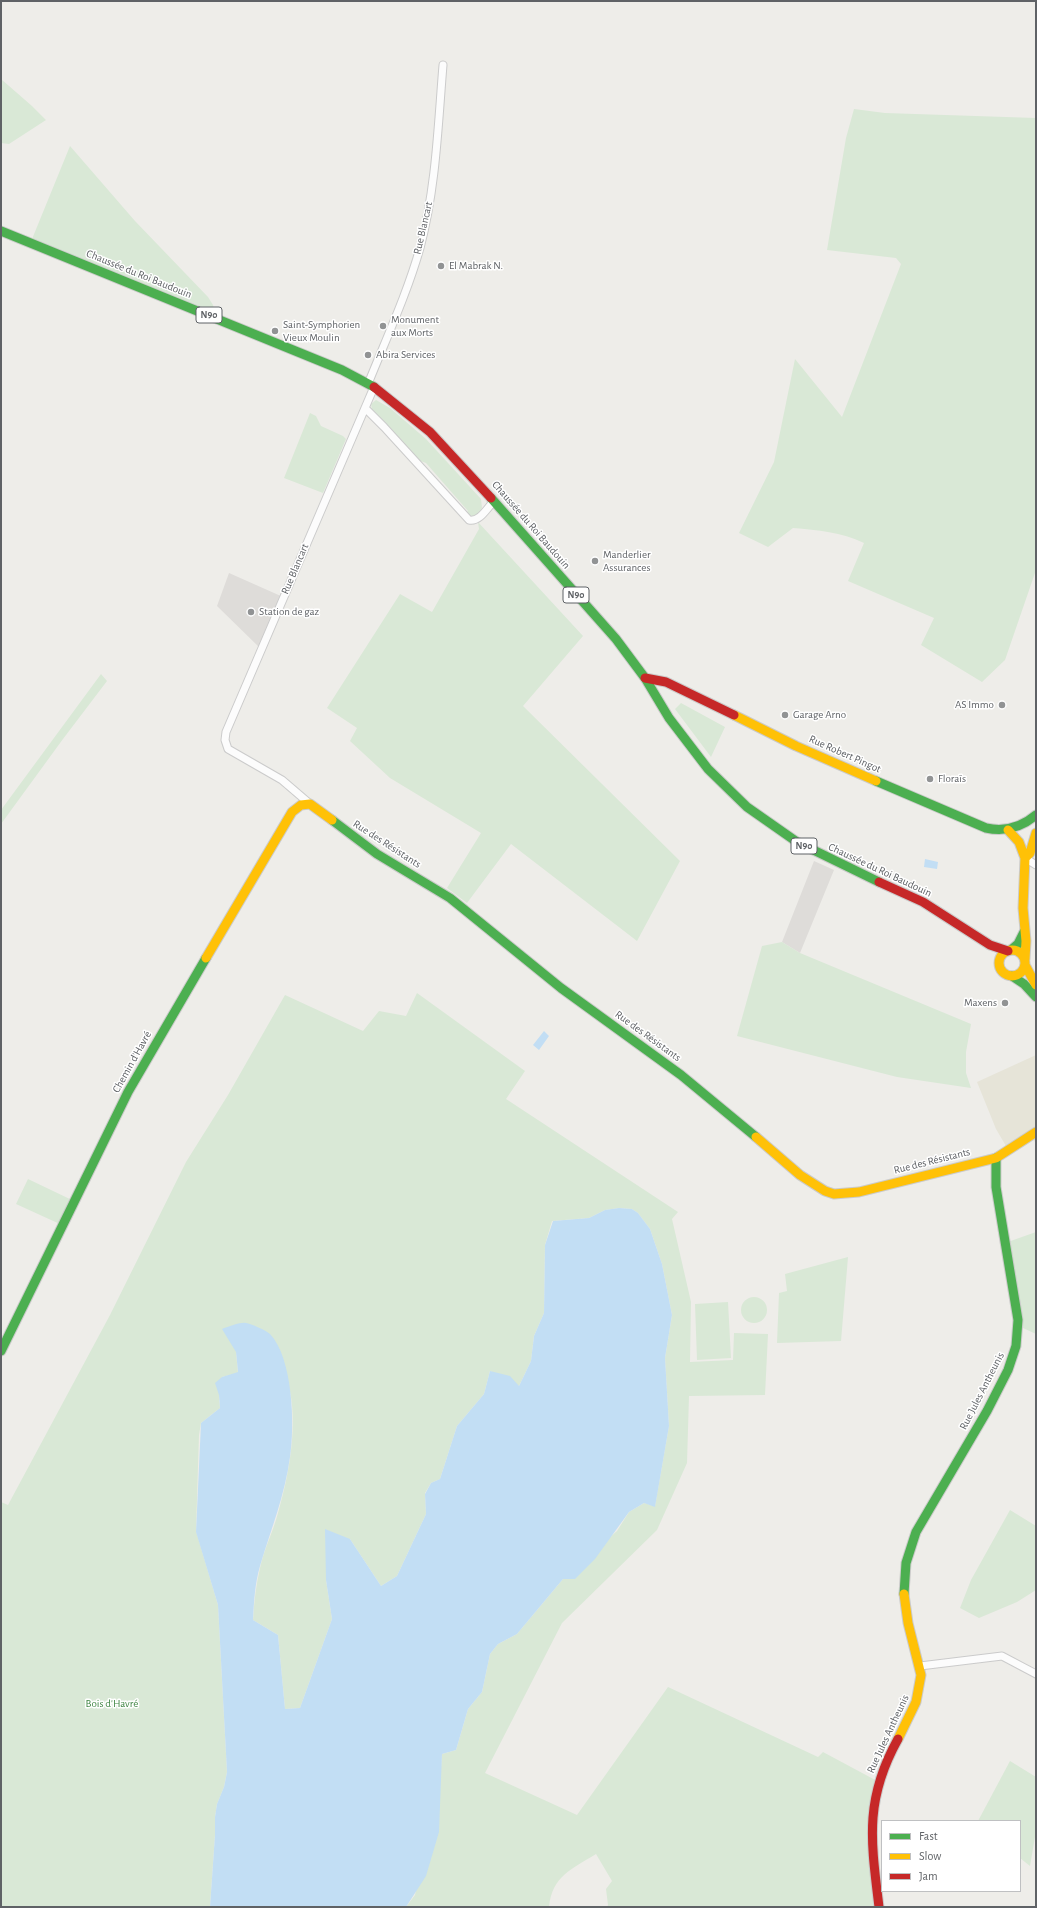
<!DOCTYPE html>
<meta charset="utf-8">
<style>
body{margin:0}
#map{position:relative;width:1037px;height:1908px;overflow:hidden;background:#eeede9;font-family:"Alegreya Sans",sans-serif}
canvas{display:block}
.frame{position:absolute;inset:0;border:2px solid #5f6266;pointer-events:none}
.legend{position:absolute;left:881px;top:1820px;width:140px;height:72px;box-sizing:border-box;background:#fff;border:1px solid #bfc0c2;margin:0;padding:5px 7px;list-style:none;font-size:12px;color:#5f6266}
.legend li{display:flex;align-items:center;gap:8px;height:20px}
.legend b{width:20px;border:1px solid #bfc0c2}
</style>
<div id="map">
<canvas width="1037" height="1908"></canvas>
<div class="frame"></div>
<ul class="legend">
<li><b style="height:5px;background:#4caf50"></b>Fast</li>
<li><b style="height:5px;background:#ffc107"></b>Slow</li>
<li><b style="height:5px;background:#c62828"></b>Jam</li>
</ul>
</div>
<script>
const c = document.querySelector('canvas').getContext('2d');
c.lineJoin = 'round';
function fill(path, color) { c.fillStyle = color; c.fill(path, 'evenodd'); }
function strokePath(path, color, width, dash) { c.strokeStyle = color; c.lineWidth = width; c.lineCap = dash ? 'butt' : 'round'; c.setLineDash(dash || []); c.stroke(path); }
function label(font, color, halo, rows, align = 'center') {
  c.font = font + ' "Alegreya Sans",sans-serif'; c.lineWidth = 3; c.setLineDash([]); c.textBaseline = 'middle'; c.strokeStyle = halo; c.fillStyle = color; for (const [text, x, y, turn = 0] of rows) {
    c.save(); c.translate(x, y); c.rotate((+turn || 0) * Math.PI / 180); c.textAlign = isNaN(turn) ? turn : align; if (halo) c.strokeText(text, 0, 0); c.fillText(text, 0, 0); c.restore();
  }
}
const commercial = new Path2D(`
 M1036,1055V1144L1029,1132L1006,1146L996,1129L977,1082Z`);
const industrial = new Path2D(`
 M229,573L283,597L261,649L217,606Z
 M814,861L834,870L800,953L782,942Z`);
const green = new Path2D(`
 M1,79L32,106L46,120L9,144L1,143Z
 M854,109L885,113L1036,118V570L1005,660L982,682L921,645L934,618L848,581L864,543C841,532 818,530 793,528L768,547L739,533L774,462L795,359L842,417L901,264L896,258L827,250L846,138Z
 M70,146L135,221L208,297L213,305L217,319L30,244Z
 M376,400L390,408L426,439L481,499L482,508L477,515L473,517L466,513L468,511L426,463L418,460L372,410L371,404Z
 M310,413L316,416L321,426L343,436L346,439L323,493L284,478Z
 M478,522L583,636L523,706L680,861L637,941L511,844L467,903L447,888L481,833L390,778L350,741L357,728L327,708L400,594L432,612L479,529Z
 M101,674L107,681L63,739L1,824V810Z
 M681,703L725,727L711,757L675,709Z
 M782,942L800,953L971,1024L966,1052V1073L971,1088L897,1077L737,1036L762,946Z
 M417,993L525,1071L506,1099L678,1212L672,1219L691,1302L690,1362L733,1360L734,1333L768,1334L765,1395L689,1396L687,1463L657,1530L562,1623L485,1773L577,1815L668,1687L818,1757L823,1752L879,1782L873,1809L879,1907H607L608,1905L606,1889L612,1881L596,1854C572,1869 552,1876 549,1907H406L415,1895L440,1780L442,1754L456,1750L468,1709L482,1692L490,1654L498,1644L517,1634L563,1579L617,1531L629,1512L644,1503L655,1506L669,1426L665,1358L672,1315L662,1264L650,1229L638,1213L632,1209L619,1208L605,1210L589,1218L552,1221L545,1245L544,1313L534,1336L531,1361L519,1386L490,1371L484,1394L457,1426L440,1479L431,1483L425,1493L426,1514L397,1576L381,1586L350,1539L326,1580L332,1619L300,1708L285,1709L278,1635L253,1620C254,1602 256,1585 260,1568C264,1549 273,1532 278,1513C289,1475 299,1422 288,1383L236,1352L238,1373L222,1377L219,1395L220,1408L201,1423L199,1435L196,1531L218,1605L227,1772L224,1787L217,1804L215,1817V1835L210,1907H1V1502L8,1505L110,1315L186,1162L228,1095L285,995L363,1031L379,1011L406,1016Z
 M28,1179L74,1201L62,1225L16,1204Z
 M1036,1232V1334L1023,1328L1019,1330L1005,1243Z
 M848,1257L841,1341L777,1343L779,1293L787,1291L785,1274Z
 M741 1310a13 13 0 1 1 26 0a13 13 0 1 1-26 0Z
 M728,1302L731,1358L697,1360L695,1304Z
 M1010,1510L1036,1526V1590L1017,1602L979,1618L960,1608L971,1580Z
 M1010,1761L1036,1777V1831L1030,1866L1020,1858V1821H978Z`);
const water = new Path2D(`
 M925,859L938,862L937,869L924,867Z
 M544,1031L549,1036L539,1050L533,1045Z
 M619,1208L632,1209L638,1213L650,1229L662,1264L672,1315L665,1358L669,1426L655,1507L644,1503L629,1512L595,1559L575,1579H563L517,1634L498,1644L490,1654L482,1692L468,1709L456,1750L442,1754L439,1832L426,1876L406,1907H210L215,1835V1817L217,1804L224,1787L227,1772L218,1605L196,1532L201,1423L220,1408L219,1395L215,1383L222,1377L238,1372L236,1352L222,1329C228,1327 239,1322 246,1323C251,1324 266,1330 270,1334C293,1358 295,1426 290,1457C285,1495 271,1529 260,1566C255,1583 254,1601 253,1620L278,1635L285,1709L300,1708L332,1619L326,1580L325,1529L350,1539L381,1586L397,1576L426,1514L425,1494L431,1483L440,1479L457,1426L484,1394L490,1371L510,1376L519,1386L531,1361L534,1336L544,1313L545,1245L553,1221L589,1218L605,1210Z`);
const street = new Path2D(`
 M368,384C386,339 407,294 420,248C436,188 438,126 443,65
 M365,408L384,427L469,520C480,522 487,508 494,501
 M310,804L282,780L228,749L225,740L226,732L374,387
 M1025,858L1036,865
 M920,1666L1002,1656L1036,1674`);
const fast = new Path2D(`
 M1,231L342,370L374,387
 M491,498L616,639L645,678L669,718L708,769L747,807L797,842L879,882
 M876,781L986,828C1005,832 1021,828 1036,815
 M332,820L377,854L450,898L561,988L681,1075L756,1137
 M1011,950L1018,944L1024,932
 M1012,976L1024,984L1036,997
 M1,1351L128,1092L206,958
 M904,1594L906,1563L916,1532L987,1411L1008,1370L1016,1346L1018,1320L996,1187V1158`);
const slow = new Path2D(`
 M734,715L796,746L876,781
 M1008,830L1019,842L1025,858L1023,908L1026,941L1025,959
 M1025,858L1030,853L1036,833
 M999 963a13 13 0 1 1 26 0a13 13 0 1 1-26 0Z
 M206,958L292,812L301,805L310,804L332,820
 M1025,965L1036,985
 M756,1137L800,1175L825,1191L834,1194L859,1192L996,1158L1036,1132
 M898,1739L916,1702L921,1675L908,1623L904,1594`);
const jam = new Path2D(`
 M374,387L430,432L491,498
 M645,678L666,682L734,715
 M879,882L923,902L990,945L1008,951
 M879,1907C871,1841 864,1800 898,1739`);
const markers = [
 [441,266,4,"#919394"],
 [383,326,4,"#919394"],
 [275,331,4,"#919394"],
 [368,355,4,"#919394"],
 [595,561,4,"#919394"],
 [251,612,4,"#919394"],
 [1002,705,4,"#919394"],
 [785,715,4,"#919394"],
 [930,779,4,"#919394"],
 [1005,1003,4,"#919394"]
];
const shields = [
 [209,315,26],
 [576,595,26],
 [804,846,26]
];
const shieldNames = [
 ["N90",209,315],
 ["N90",576,595],
 ["N90",804,846]
];
const streetNames = [
 ["Rue Blancart",423,228,-77],
 ["Chaussée du Roi Baudouin",139,274,22],
 ["Chaussée du Roi Baudouin",531,525,49],
 ["Rue Blancart",295,569,-67],
 ["Rue Robert Pingot",845,754,24],
 ["Rue des Résistants",387,844,33],
 ["Chaussée du Roi Baudouin",880,870,25],
 ["Rue des Résistants",648,1036,36],
 ["Chemin d'Havré",132,1062,-61],
 ["Rue des Résistants",932,1161,-14],
 ["Rue Jules Antheunis",982,1391,-63],
 ["Rue Jules Antheunis",888,1734,-65]
];
const poiNames = [
 ["El Mabrak N.",449,266],
 ["Monument",391,320],
 ["aux Morts",391,333],
 ["Saint-Symphorien",283,325],
 ["Vieux Moulin",283,338],
 ["Abira Services",376,355],
 ["Manderlier",603,555],
 ["Assurances",603,568],
 ["Station de gaz",259,612],
 ["AS Immo",994,705,"right"],
 ["Garage Arno",793,715],
 ["Floraïs",938,779],
 ["Maxens",997,1003,"right"]
];
const parkNames = [
 ["Bois d'Havré",112,1704]
];
fill(commercial, '#e6e4d8');
fill(industrial, '#dedcd9');
fill(green, '#d9e8d6');
fill(water, '#c2def4');
strokePath(street, '#cbcbcb', 9);
strokePath(fast, '#cbcbca', 11);
strokePath(slow, '#cbcbca', 11);
strokePath(jam, '#cbcbca', 11);
strokePath(street, '#fcfcfc', 7);
strokePath(fast, '#4caf50', 9);
strokePath(slow, '#ffc107', 9);
strokePath(jam, '#c62828', 9);
for (const [x, y, r, color] of markers) { const dot = new Path2D(); dot.arc(x, y, r, 0, 2 * Math.PI); c.fillStyle = color; c.fill(dot); strokePath(dot, '#fff', 1.5); }
for (const [x, y, w] of shields) { const box = new Path2D(); box.roundRect(x - w / 2, y - 8, w, 16, 3); c.fillStyle = '#fff'; c.fill(box); strokePath(box, '#5f6266', 1); }
label('bold 10px', '#5f6266', null, shieldNames);
label('11px', '#5f6266', '#fff', streetNames);
label('11px', '#5f6266', '#fff', poiNames, 'left');
label('11px', '#3f8543', '#fff', parkNames);
</script>
